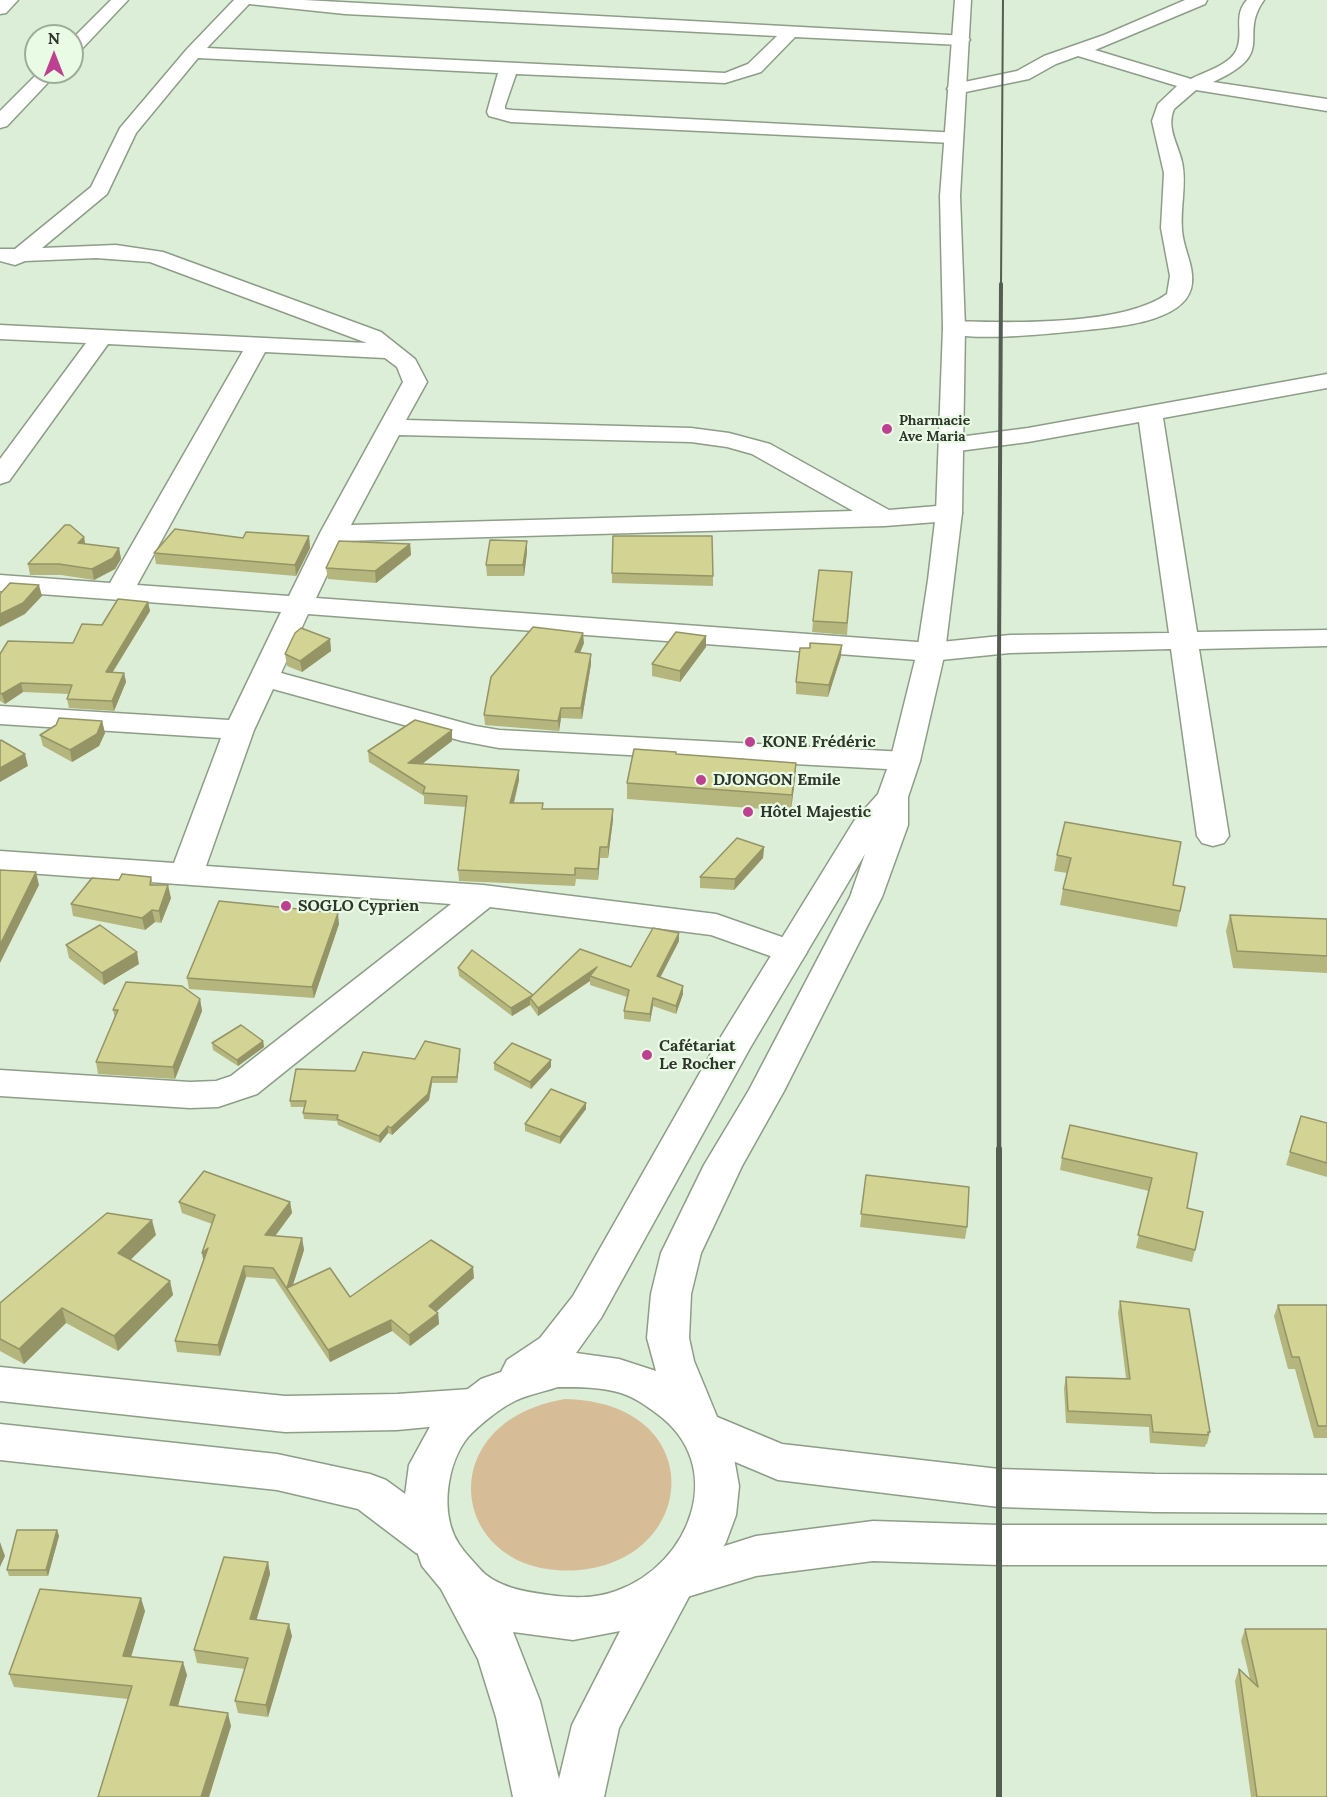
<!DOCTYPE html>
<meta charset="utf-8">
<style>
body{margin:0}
#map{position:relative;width:1327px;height:1797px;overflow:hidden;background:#dceed7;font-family:Lora,serif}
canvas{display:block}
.north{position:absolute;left:24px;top:24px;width:60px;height:60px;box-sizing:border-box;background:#e9fbe4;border:2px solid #9eac9a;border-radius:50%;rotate:0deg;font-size:16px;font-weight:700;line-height:24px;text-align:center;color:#2e352c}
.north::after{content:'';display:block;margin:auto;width:21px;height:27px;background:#bd4190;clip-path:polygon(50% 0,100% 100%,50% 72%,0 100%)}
</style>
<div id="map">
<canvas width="1327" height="1797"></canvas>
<div class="north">N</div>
</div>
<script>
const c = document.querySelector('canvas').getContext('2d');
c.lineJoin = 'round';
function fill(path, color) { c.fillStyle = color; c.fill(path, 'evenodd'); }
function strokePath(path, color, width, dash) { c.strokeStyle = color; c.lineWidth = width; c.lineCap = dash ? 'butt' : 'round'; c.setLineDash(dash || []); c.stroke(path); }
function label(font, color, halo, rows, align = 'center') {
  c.font = font + ' Lora,serif'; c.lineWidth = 4.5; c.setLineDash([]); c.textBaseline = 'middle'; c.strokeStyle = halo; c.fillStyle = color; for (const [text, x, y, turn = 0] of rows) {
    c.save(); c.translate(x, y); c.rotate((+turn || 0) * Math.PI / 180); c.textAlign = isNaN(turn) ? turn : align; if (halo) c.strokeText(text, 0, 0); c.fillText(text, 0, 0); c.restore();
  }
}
const green = new Path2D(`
 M565,1399C709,1402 700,1559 579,1570C450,1581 426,1422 565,1399Z`);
const street = new Path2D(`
 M0,0H18L6,13L0,14Z
 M111,0H128L78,53L72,54V39Z
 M234,0H304L967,36L970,40L961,45L795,37L761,72L725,83L516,74L505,106V109L512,110L960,133L963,137L960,141L953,143L511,122L489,116L487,112L498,73L198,58L136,133L107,194L42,248L116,245L163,252L381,332L415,359L427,382L406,420L691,428L729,433L770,444L889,510L949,505L958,507L962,513L958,519L949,521L885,526L343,541L316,598L931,643L1010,635L1169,633L1139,422L1028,442L951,452L942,450L939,445L942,440L951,438L1028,428L1327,374V388L1163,418L1197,632L1327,630V646L1199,649L1229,836L1224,843L1213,846L1202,843L1197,836L1171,649L1010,653L931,661L308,614L281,673L475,726L499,730L905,752L916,755L920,761L916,767L905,770L499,748L462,741L273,689L254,730L206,866L483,885L716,914L802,944L807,952L802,960L790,963L711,935L490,907L257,1094L218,1107L190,1108L0,1096V1070L190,1082L216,1081L231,1076L451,904L0,871V851L174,863L221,738L0,724V706L229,720L281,612L0,591V575L110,583L243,351L108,344L9,481L0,484V459L86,343L0,339V325L367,343L150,262L96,258L25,261L15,265L0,261V249H15L91,187L120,128L187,49ZM249,4L345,14L777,36L748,64L725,73L207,48ZM265,352L385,358L397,367L403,382L320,533L289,596L137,585ZM399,435L691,442L727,447L752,454L853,511L351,525Z
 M1185,0H1207L1205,4L1095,50L1191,79C1204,72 1229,65 1236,51C1245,34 1232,16 1247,0H1264C1237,38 1279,52 1213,82L1327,99V111L1196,90L1174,109C1166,128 1178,144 1182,162C1187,184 1180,207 1182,230C1183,248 1194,265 1192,283C1189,320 1124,326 1096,329C1057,333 983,342 946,333L943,328L946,323L954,321C1009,323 1123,326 1167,294L1170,276L1161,228L1164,173L1152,121L1158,104L1177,86L1078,56L1056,64L1029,79L956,94L947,89L950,85L1017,71L1044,56L1104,35Z
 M39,72H58L7,126L0,128V111Z`);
const secondary = new Path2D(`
 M0,1367L285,1396L397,1394L471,1389L486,1394L492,1406L486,1418L471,1423L397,1430L285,1432L0,1401Z
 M698,1409L782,1444L999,1469L1155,1474L1327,1475V1513L1155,1512L999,1507L778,1480L683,1440L677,1427L683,1414Z
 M0,1424L277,1454L370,1474L386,1480L448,1525L454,1539L448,1553L432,1558L416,1553L358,1509L277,1490L0,1460Z
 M873,1521L999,1525H1327V1565H999L873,1561L756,1576L674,1601L658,1595L651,1581L658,1567L756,1536Z`);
const highway = new Path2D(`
 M955,0H971L960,196L965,328L962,513L945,652L920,761L908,797V825L882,897L784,1091L742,1166L701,1253L691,1294L689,1338L694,1361L734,1458L739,1486L736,1515L726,1542L703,1582L692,1591L619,1728L604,1797H513L496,1717L478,1659L441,1589L422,1566L403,1510L409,1465L438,1412L481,1379L501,1372L507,1360L540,1338L573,1296L714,1048L854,821L878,794L890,761L917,652L928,580L936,513L943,328L940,196ZM865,854L850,897L749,1090L704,1165L661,1253L651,1294L647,1338L656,1371L619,1359L576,1353L601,1318L750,1048ZM558,1387C579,1387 601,1387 621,1393C634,1397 645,1405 656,1413C729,1465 691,1565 616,1591C594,1599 572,1598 549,1595C525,1592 495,1587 479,1568C472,1560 464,1552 459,1544C439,1514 447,1463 468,1437C478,1426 498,1410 511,1403C525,1395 543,1392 558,1387ZM620,1631L572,1725L559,1779L540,1701L513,1632L573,1640Z`);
const railFar3 = new Path2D(`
 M1001,285L1003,0`);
const railFar2 = new Path2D(`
 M999,659L1001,284`);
const railFar1 = new Path2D(`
 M999,658V1151`);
const rail = new Path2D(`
 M999,1149V1797`);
const wall = new Path2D(`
 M309,536L310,548L296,576L156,564L154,553L243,538Z
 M84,537L85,544L119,548L121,559L115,569L94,580L61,575H30L28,564Z
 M410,544L411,555L376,583L328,579L326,568Z
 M527,552L524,576H487L486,565Z
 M852,572L847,635L812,632L813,621Z
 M612,573L713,576V586L612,583Z
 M148,602L150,611L113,672L124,673L126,682L114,711L69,708L67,699L69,694L23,692L5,704L0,701V654L73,643L102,625Z
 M330,639L331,651L302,672L287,666L285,654Z
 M584,643L580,653L591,664L582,719L561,718L559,731L485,725L484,715Z
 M706,647L680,682L652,676V664Z
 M841,656L828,697L796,694V682Z
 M102,721L105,733L99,746L72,762L43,746L40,735Z
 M452,741L422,764L519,780L514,803L543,809H613V820L608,858H600L598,880L576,879L575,886L459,881L458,870L466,807L424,804V796L369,762L368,751Z
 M796,763L791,811L627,799V783Z
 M1065,822L1173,885L1185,887L1177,927L1060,905L1063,889L1067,873L1054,871L1057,855Z
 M764,847L763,858L734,890L700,888V877Z
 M151,877L153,885L171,898L161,923L155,922L145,930L73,916L71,904L119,880Z
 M1230,915L1327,919V973L1233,968L1226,931Z
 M339,924L314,998L189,989L187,978Z
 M679,933V941L660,977L683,994L676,1014L653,1006L650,1022L624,1019V1011L627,997L590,985V981L538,1016L530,1005L512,1016L459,976L458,968L533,995L580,949L631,967Z
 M66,945L139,964L104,985L69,958Z
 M200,999L202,1011L175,1079L98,1074L96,1062L115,1018L113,1010Z
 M263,1041L264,1047L238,1066L213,1050L212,1043Z
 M460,1049V1055L457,1083H432L429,1100L392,1135L388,1133L380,1143L338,1125L337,1121L304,1119L303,1113L304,1107H291L290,1101L415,1059Z
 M551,1060V1067L531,1089L494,1070V1063Z
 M586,1103V1109L560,1144L525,1131V1124Z
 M1327,1123V1177L1286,1165L1290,1152Z
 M1197,1153L1187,1208L1195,1250L1192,1262L1136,1248L1149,1191L1060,1170L1062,1158Z
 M866,1175L967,1227L965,1239L860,1227Z
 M179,1202H290L292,1213L275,1236L302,1238L304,1250L293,1285L350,1297L474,1278L436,1312L438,1313L439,1324L410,1346L392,1331L330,1362L275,1279L246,1277L220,1356L177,1352L175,1341L203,1260L212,1224L182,1213Z
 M156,1235L130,1260L170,1281L173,1295L118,1351L66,1323L24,1364L0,1351V1303Z
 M1120,1301L1210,1432L1207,1444H1206L1205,1447L1150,1443L1149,1427L1066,1423L1064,1388L1066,1377L1126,1378L1118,1313Z
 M1278,1305H1327V1438H1314L1295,1369H1288L1274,1316Z
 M57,1530L59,1536L48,1576H9L7,1570Z
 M268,1562L270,1574L256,1620L292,1636L268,1717L238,1713L235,1701L245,1669L197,1663L194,1650Z
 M145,1611L131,1657L187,1675L178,1706L231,1726L209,1797H98L128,1699L14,1687L9,1674Z
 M1245,1629L1327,1797H1251L1235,1681L1239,1669L1250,1679L1241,1641Z`);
const shadedWall = new Path2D(`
 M309,536L310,548L296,576L295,565Z
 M84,537L86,548L78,543Z
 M527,541V552L524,576L523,565Z
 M410,544L411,555L376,583L375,571Z
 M119,548L121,559L115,569L94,580L92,569Z
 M39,585L42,596L25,614L0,627V614Z
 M148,602L150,611L107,681L106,672Z
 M583,633L584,643L576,662L575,652Z
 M706,636V647L680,682V671Z
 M330,639L331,651L302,672L300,661Z
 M842,645L841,656L828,697L829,685Z
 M591,654V664L582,719L581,708Z
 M124,673L126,682L114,711L112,701Z
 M21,683L23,692L5,704L2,694Z
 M561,708V718L559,731L558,721Z
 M102,721L105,733L99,746L72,762L70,750Z
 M452,730V741L409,774L408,763Z
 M25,754L28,766L0,782V768Z
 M796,763L795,779L791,811L792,795Z
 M519,770V780L511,814L510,803Z
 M613,809V820L608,858V847Z
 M600,847V858L598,880V869Z
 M764,847L763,858L734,890L735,879Z
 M36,872L39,885L0,963V945Z
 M168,885L171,898L161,923L159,911Z
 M152,910L155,922L145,930L142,918Z
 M338,913L339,924L314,998L312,987Z
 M679,933V941L657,984V976Z
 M137,952L139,964L104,985L102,973Z
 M597,967L590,976V981L538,1016V1008Z
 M683,986V994L676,1014V1006Z
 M533,995L530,998V1005L512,1016L511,1008Z
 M653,998V1006L650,1022V1014Z
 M200,999L202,1011L175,1079L173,1067Z
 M263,1041L264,1047L238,1066L237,1060Z
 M460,1049V1055L457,1083V1077Z
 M551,1060V1067L531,1089L530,1082Z
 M432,1077V1083L429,1100L392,1135L391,1128Z
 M586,1103V1109L560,1144V1137Z
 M388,1126V1133L380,1143L379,1136Z
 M290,1202L292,1213L267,1247L265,1235Z
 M152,1220L156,1235L122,1268L118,1253Z
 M302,1238L304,1250L290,1294L287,1288Z
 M208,1248L204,1265L202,1253Z
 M244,1266L246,1277L220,1356L218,1345Z
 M473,1267L474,1278L430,1317L429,1306Z
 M170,1281L173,1295L118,1351L114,1336Z
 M62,1308L66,1323L24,1364L19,1349Z
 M438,1313L439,1324L410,1346L409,1335Z
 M391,1320L392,1331L330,1362L328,1350Z
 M57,1530L59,1536L48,1576L46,1570Z
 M0,1542L5,1556L0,1567Z
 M268,1562L270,1574L253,1632L250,1619Z
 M141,1598L145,1611L127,1670L123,1656Z
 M289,1624L292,1636L268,1717L266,1705Z
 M183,1662L187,1675L174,1719L170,1705Z
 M228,1713L231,1726L209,1797H201Z`);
const building = new Path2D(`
 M65,525H70L84,537L78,543L119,548L113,558L92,569L59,564H28Z
 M175,529L243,538L246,532L309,536L295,565L154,553Z
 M613,536H712L713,576L612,573Z
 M490,540L527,541L523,565H486Z
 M339,541L410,544L375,571L326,568Z
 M819,570L852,572L847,623L813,621Z
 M10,583L39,585L23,603L0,614V594Z
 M118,599L148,602L106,672L124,673L112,701L67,699L72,685L21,683L2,694L0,693V654L8,641L73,643L82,624L102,625Z
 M533,627L583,633L575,652L591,654L581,708H561L558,721L484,715L491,677Z
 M301,628L330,639L300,661L285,654L295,633Z
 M676,632L706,636L680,671L652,664Z
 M810,643L842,645L829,685L796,682L800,648H810Z
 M59,718L102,721L97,734L70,750L40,735L56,725Z
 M415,720L452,730L408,763L519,770L510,803H543L542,809H613L608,847H600L598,869L575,868V875L458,870L467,796L423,793L425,787L368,751Z
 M1,740L25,754L0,768V741Z
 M634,749L676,752V754L796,763L792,795L627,783Z
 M1065,822L1181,842L1173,885L1185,887L1180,911L1063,889L1071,858L1057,855Z
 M737,838L764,847L735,879L700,877Z
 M0,870L36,872L0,945Z
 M122,874L151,877L150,885H168L159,911L152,910L142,918L71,904L92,878L119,880Z
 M219,901L338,913L312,987L187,978Z
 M1230,915L1327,919V956L1237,951Z
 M100,925L137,952L102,973L66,945Z
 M653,928L679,933L657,976L683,986L676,1006L653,998L650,1014L624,1011L629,990L590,976L597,967L538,1008L530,998L533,995L511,1008L458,968L472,950L533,995L580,949L631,967Z
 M126,982L182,986L200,999L173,1067L96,1062L118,1010H113Z
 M241,1025L263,1041L237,1060L212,1043Z
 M425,1041L460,1049L457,1077H432L428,1094L391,1128L388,1126L379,1136L337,1119L338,1115L303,1113L306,1101H290L296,1069L355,1071L363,1052L415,1059Z
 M512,1043L551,1060L530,1082L494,1063Z
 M551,1089L586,1103L560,1137L525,1124Z
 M1301,1116L1327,1123V1163L1290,1152Z
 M1070,1125L1197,1153L1187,1208L1203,1212L1195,1250L1138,1235L1152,1178L1062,1158Z
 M204,1171L290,1202L265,1235L302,1238L287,1288L330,1268L350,1297L431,1240L473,1267L429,1306L438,1313L409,1335L391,1320L328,1350L273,1268L244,1266L218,1345L175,1341L208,1248L202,1253L215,1215L179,1202Z
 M866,1175L969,1187L967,1227L861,1214Z
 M107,1213L152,1220L118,1253L170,1281L114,1336L62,1308L19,1349L0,1339V1303Z
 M1120,1301L1189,1309L1210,1432H1208V1435L1153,1432L1151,1415L1068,1411L1066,1377L1130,1379Z
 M1278,1305H1327V1426H1318L1299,1357H1292Z
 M17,1530H57L46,1570H7Z
 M224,1557L268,1562L250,1619L289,1624L266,1705L235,1701L248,1658L194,1650Z
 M40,1589L141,1598L123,1656L183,1662L170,1705L228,1713L201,1797H98L132,1686L9,1674Z
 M1245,1629H1327V1797H1257L1239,1669L1258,1687Z`);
const markers = [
 [887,429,6,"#bd4190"],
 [750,742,6,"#bd4190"],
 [701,780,6,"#bd4190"],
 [748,812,6,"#bd4190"],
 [286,906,6,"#bd4190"],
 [647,1055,6,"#bd4190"]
];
const farPoinames = [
 ["Pharmacie",899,421],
 ["Ave Maria",899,437]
];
const poiNames = [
 ["KONE Frédéric",762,742],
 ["DJONGON Emile",713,780],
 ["Hôtel Majestic",760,812],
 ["SOGLO Cyprien",298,906],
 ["Cafétariat",659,1046],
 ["Le Rocher",659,1064]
];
fill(green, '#d6bd98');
strokePath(street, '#8d9d88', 3);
strokePath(secondary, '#8d9d88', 3);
strokePath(highway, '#8d9d88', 3);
fill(street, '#fff');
fill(secondary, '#fff');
fill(highway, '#fff');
strokePath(railFar3, '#545d51', 2);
strokePath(railFar2, '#545d51', 4);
strokePath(railFar1, '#545d51', 4.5);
strokePath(rail, '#545d51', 6);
fill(wall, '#b5b57e');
fill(shadedWall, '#949467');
fill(building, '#d3d393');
strokePath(building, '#949467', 1.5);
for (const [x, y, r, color] of markers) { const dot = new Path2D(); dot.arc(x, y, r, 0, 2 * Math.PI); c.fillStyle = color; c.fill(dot); strokePath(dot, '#e9fbe4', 2); }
label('bold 14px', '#2e352c', '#e9fbe4', farPoinames, 'left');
label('bold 16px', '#2e352c', '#e9fbe4', poiNames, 'left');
</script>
